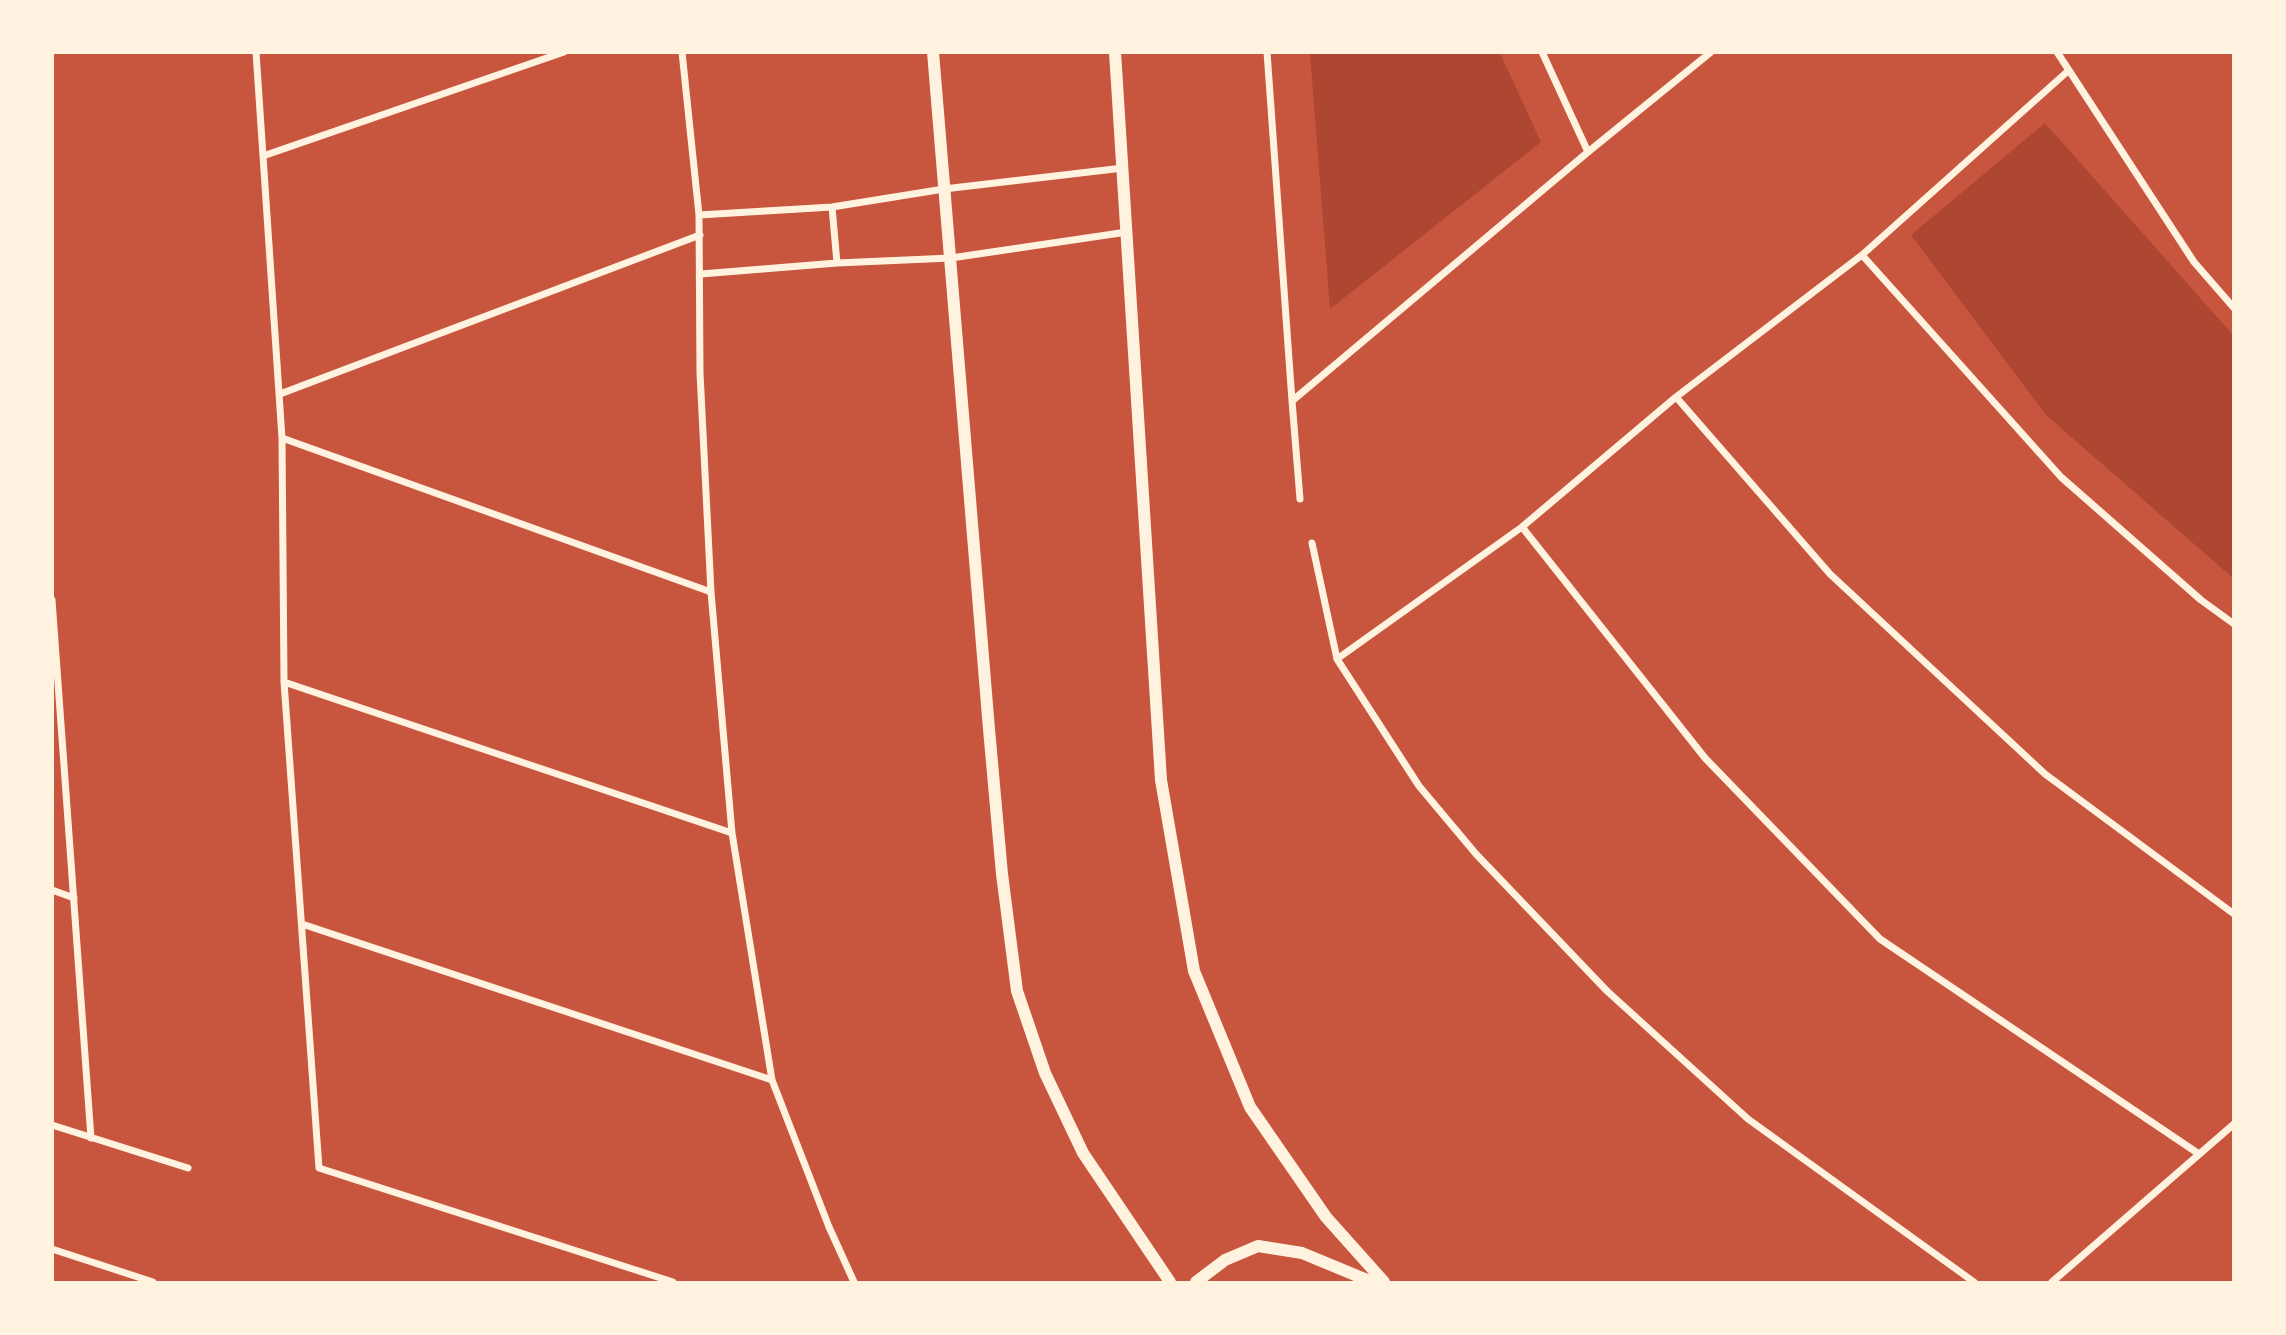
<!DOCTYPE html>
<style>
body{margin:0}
#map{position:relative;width:2286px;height:1335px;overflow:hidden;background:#c8553d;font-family:"Noto Sans",sans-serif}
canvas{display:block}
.frame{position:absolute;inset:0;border:54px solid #fff3e0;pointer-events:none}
</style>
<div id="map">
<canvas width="2286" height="1335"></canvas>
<div class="frame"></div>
</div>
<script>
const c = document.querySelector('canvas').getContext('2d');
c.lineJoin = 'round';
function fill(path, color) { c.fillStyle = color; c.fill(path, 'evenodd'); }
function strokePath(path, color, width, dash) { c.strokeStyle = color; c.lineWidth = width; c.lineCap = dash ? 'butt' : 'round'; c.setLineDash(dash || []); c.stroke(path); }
const green = new Path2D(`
 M1310,53H1500L1541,142L1330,309Z
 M2045,123L2233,335V578L2046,415L1911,235Z`);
const minor = new Path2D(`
 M256,52L282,438L284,682L319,1168L673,1282
 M682,52L699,215L700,373L711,592L732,833L772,1080L829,1227L854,1282
 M1267,52L1292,401L1588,152L1711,52
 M1542,52L1588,152
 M2057,52L2194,262L2234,308
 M263,156L564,52
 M832,207L837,263
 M699,215L832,207L944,189L1123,168
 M1862,255L2061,477L2201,600L2234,624
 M701,274L837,263L951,258L1127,232
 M280,394L700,235
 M1676,397L1830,574L2045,774L2234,914
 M1292,401L1300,499
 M282,438L711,592
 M1522,527L1705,758L1880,939L2199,1154
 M1312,543L1337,659L1419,786L1476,854L1607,991L1748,1119L1974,1282
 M52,600L91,1138
 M1337,659L1522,527L1676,397L1862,255L2068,71
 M284,682L732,833
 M52,890L74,898
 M302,924L772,1080
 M52,1125L188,1168
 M52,1249L153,1282
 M2052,1282L2234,1124`);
const tertiary = new Path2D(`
 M933,52L989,729L1002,874L1017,991L1045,1073L1083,1153L1170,1282
 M1115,52L1161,780L1194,971L1250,1107L1326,1217L1384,1282
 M1196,1282L1225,1260L1258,1246L1302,1253L1372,1282`);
fill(green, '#ae4732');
strokePath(minor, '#fff3e0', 7);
strokePath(tertiary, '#fff3e0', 12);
</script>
